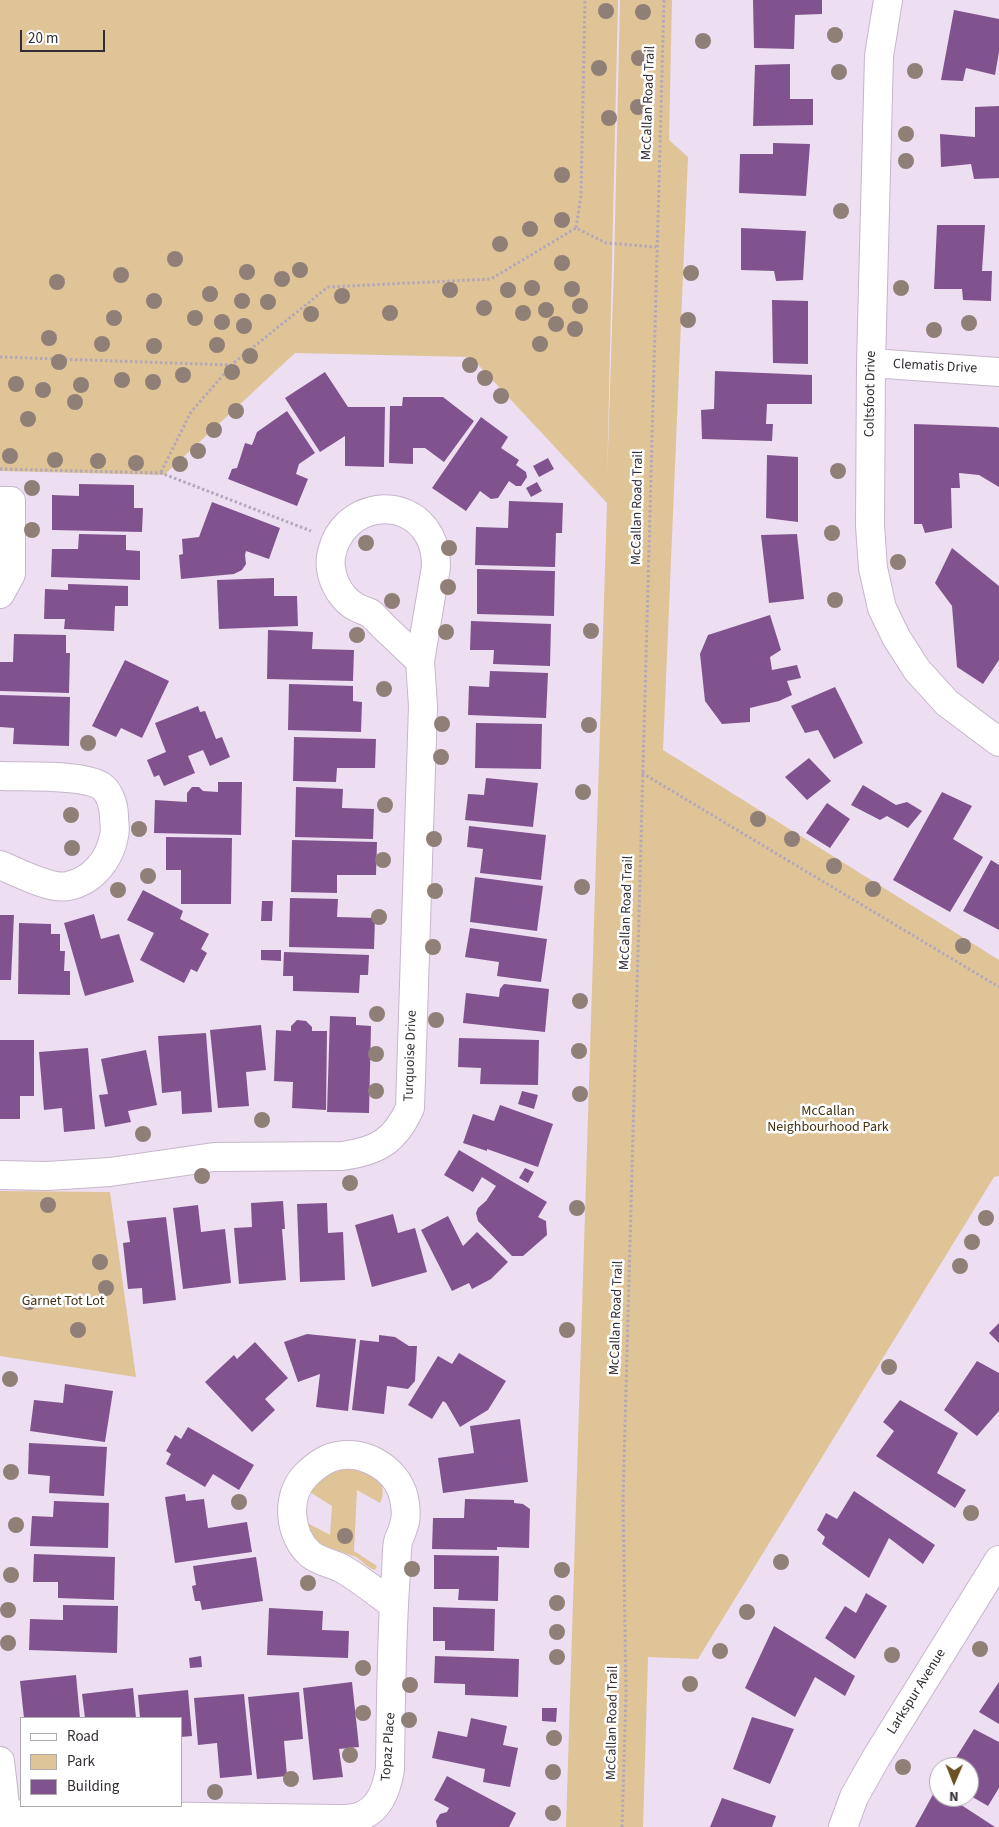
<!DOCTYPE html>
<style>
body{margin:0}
#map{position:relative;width:999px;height:1827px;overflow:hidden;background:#eddef2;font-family:"Source Sans 3",sans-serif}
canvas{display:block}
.legend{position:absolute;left:20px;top:1717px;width:162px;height:90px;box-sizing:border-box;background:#fff;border:1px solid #adabad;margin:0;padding:6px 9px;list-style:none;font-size:15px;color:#322c33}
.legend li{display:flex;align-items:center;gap:10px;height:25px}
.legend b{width:25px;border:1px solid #adabad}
.north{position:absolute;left:929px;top:1757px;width:50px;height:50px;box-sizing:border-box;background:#fff;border:1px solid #adabad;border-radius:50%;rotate:181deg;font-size:14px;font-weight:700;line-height:20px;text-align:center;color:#322c33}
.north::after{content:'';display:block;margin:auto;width:18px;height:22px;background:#6b5223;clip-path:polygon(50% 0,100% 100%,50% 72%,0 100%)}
.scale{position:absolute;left:20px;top:30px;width:85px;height:22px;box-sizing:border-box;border:2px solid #322c33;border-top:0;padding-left:6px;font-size:15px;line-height:18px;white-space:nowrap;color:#322c33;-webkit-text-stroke:4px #fff;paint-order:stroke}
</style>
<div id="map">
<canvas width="999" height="1827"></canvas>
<ul class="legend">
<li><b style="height:6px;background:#fff"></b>Road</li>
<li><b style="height:14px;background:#dec497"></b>Park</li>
<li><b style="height:14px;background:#81538e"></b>Building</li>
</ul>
<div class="north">N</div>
<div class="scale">20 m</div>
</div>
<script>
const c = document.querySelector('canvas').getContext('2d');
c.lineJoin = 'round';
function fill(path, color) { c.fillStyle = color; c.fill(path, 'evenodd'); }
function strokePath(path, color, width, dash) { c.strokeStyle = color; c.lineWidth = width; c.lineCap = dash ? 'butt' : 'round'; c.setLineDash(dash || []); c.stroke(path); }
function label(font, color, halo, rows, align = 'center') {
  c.font = font + ' "Source Sans 3",sans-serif'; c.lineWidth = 5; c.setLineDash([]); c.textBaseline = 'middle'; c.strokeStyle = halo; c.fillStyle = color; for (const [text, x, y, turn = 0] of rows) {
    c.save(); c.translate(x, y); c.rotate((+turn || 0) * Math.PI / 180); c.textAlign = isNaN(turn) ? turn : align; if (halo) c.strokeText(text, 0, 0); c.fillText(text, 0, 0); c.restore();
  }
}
const green = new Path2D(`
 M0,0H618L607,480L614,268L620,0H672L669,140L688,157L663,750L999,960V1176L994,1177L698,1659L648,1657L643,1827H566L607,503L471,357L295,353L164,475L0,471Z
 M0,1191L110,1192L136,1377L0,1356Z
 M355,1466L381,1481C383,1490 384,1495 380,1503L357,1490L354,1551L377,1566L375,1570C367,1568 363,1561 356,1557C342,1551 315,1546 307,1532C306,1529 305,1524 304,1521L330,1535L332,1506L305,1489L321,1474Z`);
const building = new Path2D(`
 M753,0H822V14L795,15L794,49L754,48Z
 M954,10L999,19V52L995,75L966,68L963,81L941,80Z
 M790,64V99H813V125L753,126L755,65Z
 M999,106V178L974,179L971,164L941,167L940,134L975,137V107Z
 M773,143L810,144L806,196L739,193L740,154H773Z
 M937,225H985L982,271H992L991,301L963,300L962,289H934Z
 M741,228L806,231L803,280L776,281L774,271L741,270Z
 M772,300L808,301V364L773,363Z
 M715,371L812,375V404H767L766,424H773L772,441L702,439L701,410L714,409Z
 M325,372L348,407H385L384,467L345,466V436L320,452L285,398Z
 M403,397H443L474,421L444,462L425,448H413V464L389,463L390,406H402Z
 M287,411L315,453L299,464L296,474L308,479L297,506L228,479L232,469L237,468L245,443L252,445L257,432Z
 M481,417L508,437L501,448L519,460L516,465L526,472L527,477L521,486H516L509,481L498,498L491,499L480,491L466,511L432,488Z
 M914,424L997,427L999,428V487L979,475L959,473L960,488H951L952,528L925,533L922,524H914Z
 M767,455L798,457V522L766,518Z
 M548,458L554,469L539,477L533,466Z
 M537,482L542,491L531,497L526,488Z
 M79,484L134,485V508H143L142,532L52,530V495L79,496Z
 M509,501L563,503L562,533H556L555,567L475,565L476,527L508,528Z
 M212,502L280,528L269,559L246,551L245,555L246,564L242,570L234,574L181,579L179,555L183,554L182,539L199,537Z
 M79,534L126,535V550L140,551V580L51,577L52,549H78Z
 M797,534L804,599L769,603L761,535Z
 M952,548L999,586V660L983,684L957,667L952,606L935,583Z
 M477,569L555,571L554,616L477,614Z
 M274,578V596H297L298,626L219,629L217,580Z
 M68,584L128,586V606H115L114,631L64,629L65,619H44L45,589L68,590Z
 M770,615L781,650L770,657L772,670L797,665L801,678L787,681L792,695L779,701L750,708V722L722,724L705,701L700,654L708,635Z
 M471,621L551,624L550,666L493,664L494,650H470Z
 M268,630L313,632L312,649L354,650L353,681L267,679Z
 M14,634L66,635V653H70L69,693L0,691V662H13Z
 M125,660L169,681L142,738L121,728L116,737L92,726Z
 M490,671L548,673L546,718L468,715L469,686L489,687Z
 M289,684L353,686V701L362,702L361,732L288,730Z
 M835,687L863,743L834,759L818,730L805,733L791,706Z
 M0,695L70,697L69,746L13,744L14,728L0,727Z
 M198,706L200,712L205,711L216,739L222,737L230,757L210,766L203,750L188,756L195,773L164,786L159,775L154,777L147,760L166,752L155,723Z
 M476,723L542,724L541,769L475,768Z
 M294,737L376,739L375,768H337L336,782L293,781Z
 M809,758L831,781L807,800L785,777Z
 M486,778L538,783L533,827L465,820L468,794L484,795Z
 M218,782H242L241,835L154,833L155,800L187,802V793L192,787H199L203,791L218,792Z
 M863,785L896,805L907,802L922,811L908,828L887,816L880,820L851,805Z
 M296,787L343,789L342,808L374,809L373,839L295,837Z
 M942,792L972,806L953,839L983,857L950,912L893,880Z
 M827,803L850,819L830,848L806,833Z
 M469,826L546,835L541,880L480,873L483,849L467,847Z
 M166,837L232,838L231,904H181V870H166Z
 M292,840L377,842L376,875H337V893L291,892Z
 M991,860L999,865V930L963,911Z
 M475,877L543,886L537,931L470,922Z
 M143,890L183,911L180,919L209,934L201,949L207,953L197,972L191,969L184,983L140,960L154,933L127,920Z
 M290,898L338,899L337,917L375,918L374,949L289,947Z
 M262,901H273L272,921H261Z
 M94,914L101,939L119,934L134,982L85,996L64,923Z
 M0,915H14L11,980H0Z
 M19,923L51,924V934H60V951H65L64,971H70V995L18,994Z
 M470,928L547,939L541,982L497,976L499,962L465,957Z
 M261,950H281V961L261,960Z
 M284,952L369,955L368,975H360L359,993L293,991V976H283Z
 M504,984L549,989L545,1032L463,1023L466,993L499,997L500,989Z
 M330,1016L356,1017V1025L371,1026L369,1113L327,1112Z
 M297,1020L306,1021L312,1027V1031H327L326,1110L292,1108L293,1082L274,1081L276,1030L291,1031V1026Z
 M261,1025L266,1070L246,1072L249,1106L218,1108L210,1030Z
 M206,1033L212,1112L182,1114L181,1091L162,1093L158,1036Z
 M459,1038L539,1040L538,1085L480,1084L481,1068L458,1067Z
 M0,1040H34V1096H20V1119H0Z
 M88,1048L95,1129L64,1132L62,1108L44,1110L39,1052Z
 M146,1050L157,1105L128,1111L131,1122L105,1127L99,1095L108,1094L101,1059Z
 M522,1091L538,1095L534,1109L518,1104Z
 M500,1105L553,1124L538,1167L487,1149V1151L463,1143L473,1114L494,1121Z
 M459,1150L547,1202L538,1217L546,1221L547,1235L523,1256H512L478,1221L476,1213L478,1208L486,1201L496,1186L482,1177L473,1192L444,1175Z
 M525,1168L534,1172L528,1183L519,1178Z
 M283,1201L285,1229H282L286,1280L239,1284L234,1228L252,1227L251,1203Z
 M327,1203L328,1233L343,1232L345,1280L300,1282L297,1204Z
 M198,1205L201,1232L225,1229L231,1283L183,1289L173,1208Z
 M393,1214L398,1233L415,1228L427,1272L372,1287L355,1225Z
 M448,1216L463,1246L477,1232L508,1262L491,1279L472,1289L469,1283L452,1291L421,1230Z
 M166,1217L176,1300L143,1304L142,1288L128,1289L123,1243L130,1242L127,1221Z
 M999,1323V1343L989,1333Z
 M307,1334L356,1339L348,1411L316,1407L320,1374L298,1382L284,1342Z
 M379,1335L395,1337L409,1346H417L415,1381L408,1389L387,1386L384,1414L352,1410L360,1340L379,1342Z
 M255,1342L288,1378L265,1399L275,1410L252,1432L205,1382L234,1355L237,1359Z
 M459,1353L506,1381L488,1410L460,1427L446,1403L443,1401L432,1419L408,1405L438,1356L452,1364Z
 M977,1361L999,1373V1411L977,1436L944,1410Z
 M65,1384L113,1391L105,1442L30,1431L34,1400L63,1403Z
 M900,1400L958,1433L937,1473L966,1490L955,1508L876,1456L894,1431L883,1422Z
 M520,1419L528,1482L443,1493L438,1458L474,1453L470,1426Z
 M188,1427L254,1465L239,1490L213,1474L205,1487L166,1464L171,1454L166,1451L175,1435L181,1439Z
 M29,1443L107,1447L104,1496L49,1493L50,1476L28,1474Z
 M854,1491L935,1545L923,1564L889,1538L869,1578L822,1544L825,1537L817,1530L826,1513L837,1519Z
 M185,1494L186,1501L204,1499L208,1528L247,1522L252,1552L175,1563L165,1497Z
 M465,1499L514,1500V1503L523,1504L530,1509L529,1548L497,1547V1550L432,1549L433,1518H464Z
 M54,1501L109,1503L108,1548L30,1546L32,1516L53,1517Z
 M34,1554L115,1557L114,1600L58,1598V1582H33Z
 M434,1555L499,1556L498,1601L458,1600L459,1589H434Z
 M256,1557L263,1601L202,1610L200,1601H195L192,1586L196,1585L193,1566Z
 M866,1593L887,1606L855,1659L825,1638L845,1606L856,1613Z
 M63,1605L118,1606L117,1653L29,1650L30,1619L63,1620Z
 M433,1607L495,1609L494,1651L445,1650V1641H433Z
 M269,1608L323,1611L322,1630L349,1631L348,1658L267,1655Z
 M774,1626L855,1676L845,1696L815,1677L795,1717L745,1688Z
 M201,1656L202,1667L190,1668L189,1658Z
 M435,1656L519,1659L518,1697L465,1695V1684L434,1683Z
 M76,1675L80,1718H24L20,1681Z
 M352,1682L359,1747L339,1749L343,1777L313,1780L303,1688Z
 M999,1682V1724L979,1712Z
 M133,1688L136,1718H85L82,1694Z
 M188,1690L192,1736L181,1737V1718H140L138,1695Z
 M299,1692L303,1739L284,1741L287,1776L257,1779L248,1697Z
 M244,1694L252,1775L220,1778L217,1743L198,1745L194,1698Z
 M542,1708H557L556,1722L542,1721Z
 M752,1717L794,1729L770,1784L733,1769Z
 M471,1718L507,1726L503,1745L518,1748L510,1787L483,1782L485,1769L432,1758L438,1731L467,1737Z
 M974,1729L999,1742V1788L988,1806L969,1795V1767H950Z
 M447,1776L516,1813L509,1827H437L436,1821L440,1814L447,1812L449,1808L434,1800Z
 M936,1789L939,1790V1797H949L995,1827H915Z
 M722,1798L776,1816L772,1827H710Z`);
const path = new Path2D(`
 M576,228L581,195L585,0
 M0,357L231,365L328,287L491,279L576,228L606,243L656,247
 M0,469L161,473L311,531
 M161,472L191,412L231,366
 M642,773L999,987
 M622,1827L626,1694L623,1500L664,0`);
const minor = new Path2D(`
 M888,0L879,56L871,363L870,526L873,568L882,608L896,637L917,670L947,703L999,742
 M871,363L999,372
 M0,501H11V574L0,594
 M0,776C24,777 83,774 101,786C110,792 114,806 114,817C114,823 116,830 114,836C110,859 93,881 68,886C50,890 18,872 0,865
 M0,1175L47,1176L110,1172L214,1157L342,1156C378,1151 395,1141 410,1108L423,706L420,661L436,567C436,557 435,547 430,537C407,493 343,504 332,552C329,562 331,575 336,585C340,594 348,603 356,607C361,610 366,611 370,613C375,617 380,623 384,627C396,638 408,650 420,661
 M0,1761L6,1814
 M0,1814L338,1819C344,1819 352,1819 358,1817C380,1811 387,1788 390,1769C391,1703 391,1638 396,1572C397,1562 396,1552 398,1542C399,1537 402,1533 403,1528C407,1519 406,1508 404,1498C397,1467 360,1447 330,1458C320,1462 313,1468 306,1475C285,1496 289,1535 310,1554C320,1562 331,1563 341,1568C359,1578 377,1593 394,1605
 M843,1827L854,1797L876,1758L999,1560`);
const trees = [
 [606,11],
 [643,12],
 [835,35],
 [703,41],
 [639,58],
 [599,68],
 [915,71],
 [839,72],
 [638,107],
 [609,118],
 [906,134],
 [906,161],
 [562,175],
 [841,211],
 [562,220],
 [530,229],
 [500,244],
 [175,259],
 [562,263],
 [300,270],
 [247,272],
 [691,273],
 [121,275],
 [282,279],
 [57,282],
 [532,288],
 [901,288],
 [572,289],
 [450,290],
 [508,290],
 [210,294],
 [342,296],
 [154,301],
 [242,301],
 [268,302],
 [580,306],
 [484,308],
 [546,310],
 [390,313],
 [523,313],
 [311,314],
 [114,318],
 [195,318],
 [688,320],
 [222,322],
 [969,323],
 [556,324],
 [244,326],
 [575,329],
 [934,330],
 [49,338],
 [102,344],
 [540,344],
 [217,345],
 [154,346],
 [250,356],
 [59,362],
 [470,365],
 [232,372],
 [183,375],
 [485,378],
 [122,380],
 [153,382],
 [16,384],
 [81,385],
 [43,390],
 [501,396],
 [75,402],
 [236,411],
 [28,419],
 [214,430],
 [198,451],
 [10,456],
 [55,460],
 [98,461],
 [136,463],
 [180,464],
 [838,471],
 [32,488],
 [32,530],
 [832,533],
 [366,543],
 [449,548],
 [898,562],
 [448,587],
 [835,600],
 [392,601],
 [591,631],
 [446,632],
 [357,635],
 [384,689],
 [442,724],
 [589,725],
 [88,743],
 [441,757],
 [583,792],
 [385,805],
 [71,815],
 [758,819],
 [139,829],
 [434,839],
 [792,839],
 [72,848],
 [383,860],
 [834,866],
 [148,876],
 [582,887],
 [873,889],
 [118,890],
 [435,891],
 [379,917],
 [963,946],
 [433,947],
 [580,1001],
 [377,1014],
 [436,1020],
 [579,1051],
 [376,1054],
 [376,1091],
 [580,1094],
 [262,1120],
 [143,1134],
 [202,1176],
 [350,1183],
 [48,1205],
 [577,1208],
 [986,1218],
 [972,1242],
 [100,1262],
 [960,1266],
 [106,1288],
 [29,1302],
 [78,1330],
 [567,1330],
 [889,1367],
 [10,1379],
 [11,1472],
 [239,1502],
 [971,1513],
 [16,1525],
 [345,1536],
 [781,1562],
 [412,1569],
 [562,1570],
 [11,1575],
 [308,1583],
 [557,1603],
 [8,1610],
 [747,1612],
 [557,1632],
 [8,1643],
 [980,1649],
 [720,1651],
 [892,1655],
 [557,1657],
 [363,1668],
 [690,1684],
 [410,1685],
 [363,1713],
 [409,1720],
 [554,1738],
 [350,1755],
 [903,1767],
 [553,1772],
 [291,1779],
 [215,1792],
 [553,1813]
];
const streetNames = [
 ["McCallan Road Trail",649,103,-88],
 ["Clematis Drive",935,367,3],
 ["Coltsfoot Drive",871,394,-89],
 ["McCallan Road Trail",638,508,-89],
 ["McCallan Road Trail",627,913,-88],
 ["Turquoise Drive",411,1056,-88],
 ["McCallan Road Trail",617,1318,-88],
 ["Larkspur Avenue",917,1692,-58],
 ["McCallan Road Trail",613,1723,-89],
 ["Topaz Place",389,1747,-86]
];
const parkNames = [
 ["McCallan",828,1112],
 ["Neighbourhood Park",828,1128],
 ["Garnet Tot Lot",63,1302]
];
fill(green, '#dec497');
fill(building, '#81538e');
strokePath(minor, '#c6b7cb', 30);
strokePath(path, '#b4a8b8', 3, [2.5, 2.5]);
strokePath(minor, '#fff', 28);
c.fillStyle = '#907f77';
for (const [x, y] of trees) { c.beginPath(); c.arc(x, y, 8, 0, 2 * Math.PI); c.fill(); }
label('14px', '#322c33', '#fff', streetNames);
label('14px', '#443212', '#fff', parkNames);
</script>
